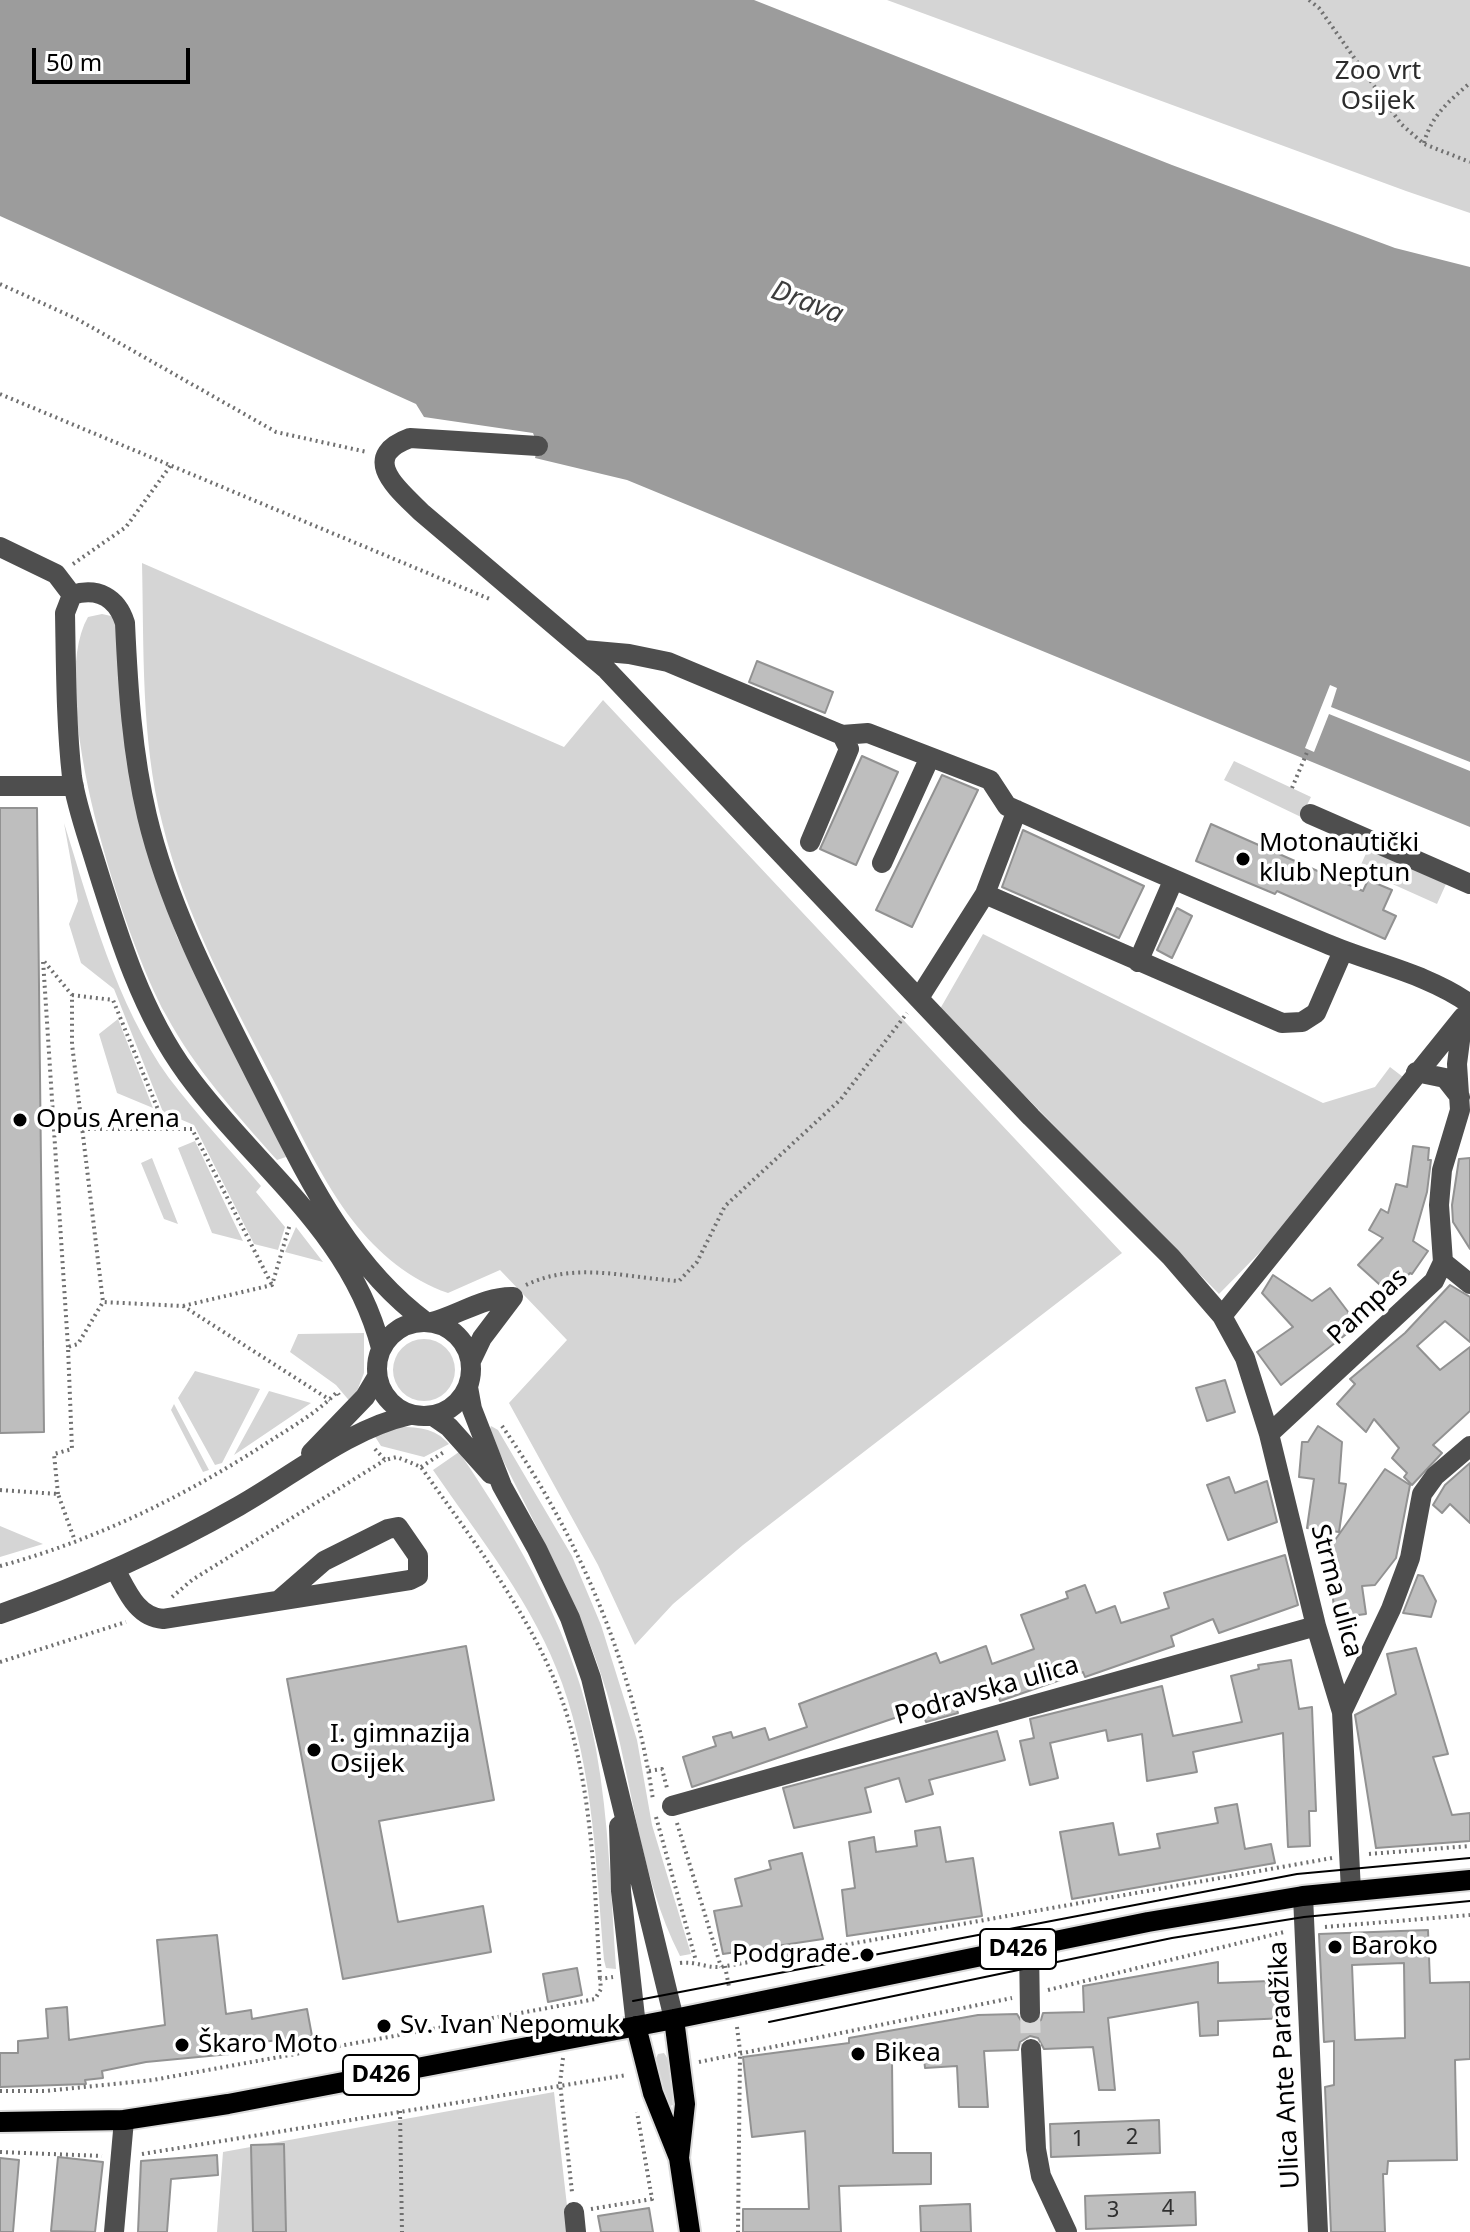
<!DOCTYPE html>
<meta charset="utf-8">
<style>
body{margin:0}
#map{position:relative;width:1470px;height:2232px;overflow:hidden;background:#fff;font-family:"Noto Sans",sans-serif}
canvas{display:block}
.scale{position:absolute;left:32px;top:48px;width:158px;height:36px;box-sizing:border-box;border:4px solid #000;border-top:0;padding-left:10px;font-size:24px;line-height:28px;white-space:nowrap;color:#000;-webkit-text-stroke:6px #fff;paint-order:stroke}
</style>
<div id="map">
<canvas width="1470" height="2232"></canvas>
<div class="scale">50 m</div>
</div>
<script>
const c = document.querySelector('canvas').getContext('2d');
c.lineJoin = 'round';
function fill(path, color) { c.fillStyle = color; c.fill(path, 'evenodd'); }
function strokePath(path, color, width, dash) { c.strokeStyle = color; c.lineWidth = width; c.lineCap = dash ? 'butt' : 'round'; c.setLineDash(dash || []); c.stroke(path); }
function label(font, color, halo, rows, align = 'center') {
  c.font = font + ' "Noto Sans",sans-serif'; c.lineWidth = 7; c.setLineDash([]); c.textBaseline = 'middle'; c.strokeStyle = halo; c.fillStyle = color; for (const [text, x, y, turn = 0] of rows) {
    c.save(); c.translate(x, y); c.rotate((+turn || 0) * Math.PI / 180); c.textAlign = isNaN(turn) ? turn : align; if (halo) c.strokeText(text, 0, 0); c.fillText(text, 0, 0); c.restore();
  }
}
const green = new Path2D(`
 M887,0H1470V213L1406,191Z
 M142,563L564,747L603,700L1122,1253L743,1545L673,1604L635,1645L598,1565L509,1403L567,1340L500,1270L448,1293C410,1280 378,1253 353,1221C324,1184 299,1131 278,1089C233,1003 185,917 162,822C141,739 144,648 142,563Z
 M102,614L111,616L118,622L154,871L177,937L286,1157L277,1160C236,1114 195,1069 166,1015C124,939 44,693 88,617Z
 M1234,761L1311,797L1301,817L1224,780Z
 M64,823C91,909 116,1004 169,1078C197,1115 231,1151 261,1186L256,1192L285,1227L278,1250L254,1244L194,1125L163,1112L114,989L81,963L69,924L78,901Z
 M1368,849L1446,884L1437,904L1359,869Z
 M983,934L1323,1103L1375,1087L1390,1067L1403,1077L1267,1245L1219,1294L940,1009Z
 M118,1019L153,1108L117,1093L99,1034Z
 M195,1141L243,1241L212,1233L178,1148Z
 M152,1158L178,1224L164,1219L141,1163Z
 M296,1227L323,1262L285,1252Z
 M364,1333V1373L352,1404L336,1385L290,1352L298,1334Z
 M393 1370a31 31 0 1 1 62 0a31 31 0 1 1-62 0Z
 M195,1371L260,1389L222,1463L215,1465L178,1398Z
 M269,1391L311,1403L234,1455Z
 M174,1404L209,1470L203,1472L171,1410Z
 M491,1426L498,1430L572,1556L601,1625L637,1740L652,1825L691,1954L680,1956C638,1873 633,1781 607,1693C579,1600 530,1518 489,1431Z
 M395,1427C417,1427 434,1427 449,1444L424,1457L381,1446L374,1435Z
 M459,1452C521,1543 576,1639 596,1749C609,1821 611,1896 616,1969L606,1968L604,1960C596,1868 594,1772 562,1683C535,1606 479,1537 433,1470Z
 M0,1526L43,1544L0,1557Z
 M664,2053C674,2066 672,2089 673,2105L668,2107L655,2061L658,2054Z
 M554,2092L570,2232H217L223,2152Z`);
const water = new Path2D(`
 M0,0H754L1172,165L1395,248L1470,267V827L627,480L535,458L538,446L533,433L424,417L416,404L0,216Z`);
const pier = new Path2D(`
 M1330,685L1337,688L1331,707L1470,762V771L1329,714L1314,752L1305,748Z`);
const building = new Path2D(`
 M757,661L833,692L825,713L749,682Z
 M862,756L898,772L856,865L820,849Z
 M942,775L978,790L912,927L876,910Z
 M0,808H37L44,1432L0,1433Z
 M1211,824L1363,891L1368,880L1392,890L1383,910L1396,916L1385,939L1277,891L1275,894L1196,861Z
 M1023,830L1144,886L1119,938L1002,887Z
 M1177,908L1192,916L1172,958L1157,950Z
 M1413,1146L1429,1148L1428,1160H1431L1427,1192L1413,1241L1428,1251L1412,1274L1410,1273L1390,1294L1358,1265L1383,1238L1369,1230L1381,1209L1388,1213L1396,1184L1407,1187Z
 M1470,1158V1249L1453,1222L1452,1205L1459,1159Z
 M1273,1275L1312,1301L1330,1288L1358,1325L1281,1385L1257,1352L1293,1327L1262,1293Z
 M1450,1285L1470,1297V1342L1445,1321L1417,1346L1440,1370L1470,1347V1411L1433,1445L1442,1453L1412,1485L1404,1477L1407,1473L1392,1458L1399,1448L1374,1419L1366,1432L1337,1404L1355,1384L1350,1379L1405,1333Z
 M1225,1380L1235,1412L1207,1421L1196,1388Z
 M1318,1426L1342,1442L1339,1483L1346,1484L1339,1532L1307,1528L1314,1479L1299,1477L1302,1442H1308Z
 M1470,1463V1523L1450,1504L1442,1513L1433,1505L1445,1485Z
 M1385,1469L1410,1485L1396,1558L1375,1585L1362,1586L1366,1614L1335,1618L1328,1550Z
 M1229,1477L1235,1493L1267,1481L1277,1522L1228,1540L1207,1485Z
 M1285,1555L1298,1605L1219,1633L1213,1619L1171,1636L1174,1646L1085,1677L1083,1672L1000,1701L997,1692L956,1707L958,1713L926,1722L921,1709L692,1787L683,1757L716,1746L713,1737L731,1732L733,1738L765,1728L769,1740L807,1727L799,1704L936,1653L940,1663L986,1646L992,1664L1034,1649L1021,1615L1068,1598L1066,1592L1085,1585L1096,1613L1115,1606L1121,1623L1169,1608L1164,1593Z
 M1418,1575L1423,1576L1436,1601L1431,1617L1403,1613Z
 M466,1646L494,1800L379,1821L398,1922L483,1906L491,1952L343,1979L287,1679Z
 M1416,1648L1448,1754L1433,1757L1452,1815L1470,1813V1841L1376,1848L1355,1715L1396,1694L1387,1654Z
 M1291,1660L1299,1709L1312,1707L1316,1811H1309L1310,1846L1288,1847L1283,1733L1193,1752L1197,1772L1147,1781L1142,1734L1108,1741L1106,1730L1050,1743L1058,1778L1030,1785L1020,1741L1034,1738L1030,1719L1162,1686L1173,1736L1242,1722L1231,1676L1259,1669L1258,1665Z
 M997,1731L1005,1760L929,1780L933,1794L906,1802L899,1778L865,1788L871,1812L794,1828L783,1788Z
 M1237,1804L1245,1849L1271,1844L1275,1863L1072,1899L1060,1832L1113,1823L1119,1855L1160,1848L1157,1834L1218,1823L1215,1808Z
 M940,1827L946,1862L973,1858L982,1916L847,1936L842,1890L855,1888L849,1842L874,1837L876,1852L917,1846L915,1831Z
 M802,1853L823,1939L723,1954L714,1911L742,1906L735,1879L771,1869L769,1861Z
 M1428,1930L1430,1983L1470,1982V2059L1455,2060L1457,2160L1388,2161L1387,2174H1383L1385,2232H1331L1325,2087L1334,2085V2041L1324,2042L1319,1934ZM1404,1963L1405,2038L1355,2040L1352,1965Z
 M217,1935L226,2014L251,2010L252,2019L307,2009L312,2036L229,2046L230,2054L146,2062L102,2071L103,2078L85,2080L86,2084L0,2087V2053H18V2041L48,2038L46,2009L67,2007L69,2040L165,2025L157,1940Z
 M1218,1962V1983L1270,1981L1271,1997H1286L1287,2018L1218,2021V2035L1200,2036L1198,2002L1108,2018L1115,2090H1099L1093,2047L1044,2049L1038,2038L1030,2036L1020,2042L1018,2050L984,2051L988,2107H959L957,2066L925,2068L924,2058L892,2061L893,2153H931V2184L839,2186L841,2232H743V2209H809L805,2131L752,2137L743,2057L849,2043V2038L978,2015L1017,2014L1023,2024L1031,2026L1041,2020L1043,2013L1084,2012L1083,1986Z
 M577,1968L582,1995L548,2002L543,1974Z
 M1159,2120L1160,2153L1051,2157L1050,2124Z
 M284,2144L286,2232H253L251,2145Z
 M217,2155L218,2175L171,2179L167,2232H138L141,2161Z
 M58,2157L103,2162L95,2232L51,2231Z
 M0,2158L19,2160L13,2232H0Z
 M1195,2192L1196,2225L1086,2229L1085,2196Z
 M970,2204L971,2232H921L920,2206Z
 M649,2208L653,2232H601L598,2216Z`);
const minorTunnel = new Path2D(`
 M1030,2013L1031,2049`);
const path = new Path2D(`
 M1309,0L1319,8L1401,124L1424,144L1470,162
 M1424,143C1431,116 1449,101 1470,83
 M0,284L77,319L276,432L367,452
 M0,394L492,600
 M73,564L126,527L171,465
 M1292,788L1308,750
 M72,995L113,1000L166,1129
 M82,1129H192L272,1285
 M526,1285C576,1261 627,1278 679,1281L697,1262L725,1206L841,1099L907,1013
 M183,1306L272,1285L290,1224
 M68,1347L43,960L72,995V1044L103,1302
 M502,1426C579,1536 634,1667 653,1800
 M375,1449L385,1460L397,1457L421,1467C468,1534 522,1603 554,1679C593,1773 594,1879 600,1979
 M421,1467L444,1452
 M0,1490L58,1494L75,1541
 M58,1494L54,1454L72,1449L68,1347L78,1344L103,1302L183,1306L330,1400
 M0,1566C97,1540 189,1494 273,1439C295,1425 319,1411 337,1392L339,1395
 M172,1597L192,1580L385,1460
 M0,1662L126,1622
 M649,1771L662,1769L667,1788
 M656,1817L696,1961
 M677,1823L721,1967
 M1369,1854L1470,1846
 M1325,1927L1470,1915
 M680,1963C696,1961 705,1968 721,1967L1332,1858
 M725,1966L729,1987
 M1048,1990L1284,1932
 M737,2027L740,2051L738,2232
 M563,2058L560,2083L572,2192
 M699,2062L1012,1998
 M0,2091H45L153,2080L553,2007L595,1999L601,1989L600,1979L613,1977
 M400,2111L402,2232
 M0,2152L102,2156
 M142,2154L627,2075
 M591,2209L652,2199L637,2112`);
const minor = new Path2D(`
 M538,446L410,438C358,457 398,489 421,512L607,670L1031,1117L1171,1257L1222,1316L1245,1358L1269,1434L1316,1626L1342,1712L1351,1891
 M0,547L56,574L72,595
 M584,650L629,654L668,662L842,735L868,733L990,780L1007,806C1112,853 1218,899 1325,943C1374,964 1426,973 1470,1004
 M0,786H74
 M1310,814L1470,884
 M810,842L849,749L842,735
 M882,863L930,757
 M985,894L1282,1023L1302,1022L1316,1013L1343,951
 M1138,962L1173,881
 M919,998L985,894L1017,810
 M1416,1072L1445,1078L1460,1097
 M1443,1262L1470,1284
 M1222,1316L1463,1017
 M377 1369a47 47 0 1 1 94 0a47 47 0 1 1-94 0Z
 M432,1322C458,1315 486,1296 513,1297
 M381,1348C351,1231 255,1167 187,1074C141,1012 117,932 94,858C86,832 76,804 72,777C66,723 66,667 65,613L72,595C98,587 117,598 125,623C128,689 132,752 147,816C169,908 213,991 255,1074C301,1163 343,1261 426,1322
 M471,1361L482,1338L513,1297
 M468,1387L472,1409L502,1486L537,1549L570,1618L591,1678L674,2019
 M433,1416L449,1427L491,1474
 M1269,1434L1434,1281L1443,1262L1439,1205L1442,1170L1460,1110L1457,1064L1463,1017
 M311,1453L365,1397L377,1377
 M116,1571C127,1591 137,1617 163,1619L410,1580L418,1576V1556L398,1527L388,1529L324,1561L278,1601
 M0,1614C84,1585 162,1550 239,1506C294,1475 348,1429 410,1415
 M1342,1712L1391,1609L1410,1558L1422,1494L1435,1476L1470,1446
 M672,1806L1316,1626
 M619,1826L621,1891L636,2026
 M1303,1896L1318,2232
 M1029,1947L1030,2013
 M1031,2049L1036,2149L1041,2176L1067,2232
 M574,2212L576,2232
 M114,2232L124,2120`);
const major = new Path2D(`
 M674,2019L685,2104L679,2158
 M636,2026L653,2093L679,2158L690,2232
 M0,2122L124,2120L228,2104L674,2019L1148,1922L1303,1896L1470,1880`);
const tram = new Path2D(`
 M633,2001L1297,1874L1470,1858
 M769,2022L1172,1938L1304,1917L1470,1901`);
const markers = [
 [1243,859,8,"#000"],
 [20,1120,8,"#000"],
 [314,1750,8,"#000"],
 [1335,1947,8,"#000"],
 [867,1955,8,"#000"],
 [384,2026,8,"#000"],
 [182,2045,8,"#000"],
 [858,2054,8,"#000"]
];
const numberNames = [
 ["2",1132,2138],
 ["1",1078,2140],
 ["4",1168,2209],
 ["3",1113,2211]
];
const shields = [
 [1018,1949,76],
 [381,2075,76]
];
const shieldNames = [
 ["D426",1018,1949],
 ["D426",381,2075]
];
const parkNames = [
 ["Zoo vrt",1378,72],
 ["Osijek",1378,102]
];
const poiNames = [
 ["Motonautički",1259,844],
 ["klub Neptun",1259,874],
 ["Opus Arena",36,1120],
 ["I. gimnazija",330,1735],
 ["Osijek",330,1765],
 ["Baroko",1351,1947],
 ["Podgrađe",851,1955,"right"],
 ["Sv. Ivan Nepomuk",400,2026],
 ["Škaro Moto",198,2045],
 ["Bikea",874,2054]
];
const streetNames = [
 ["Pampas",1368,1307,-43],
 ["Strma ulica",1336,1591,75],
 ["Podravska ulica",987,1691,-16],
 ["Ulica Ante Paradžika",1285,2065,-93]
];
const waterNames = [
 ["Drava",807,303,21]
];
fill(green, '#d5d5d5');
fill(water, '#9c9c9c');
fill(pier, '#fff');
fill(building, '#bebebe');
strokePath(building, '#929292', 2);
strokePath(minorTunnel, '#d9d9d9', 20, [20, 10]);
strokePath(major, '#dbdbdb', 24);
strokePath(path, '#707070', 4, [2, 4]);
strokePath(minor, '#4e4e4e', 20);
strokePath(major, '#000', 20);
strokePath(tram, '#000', 2);
for (const [x, y, r, color] of markers) { const dot = new Path2D(); dot.arc(x, y, r, 0, 2 * Math.PI); c.fillStyle = color; c.fill(dot); strokePath(dot, '#fff', 3); }
label('22px', '#303030', null, numberNames);
for (const [x, y, w] of shields) { const box = new Path2D(); box.roundRect(x - w / 2, y - 20, w, 40, 6); c.fillStyle = '#fff'; c.fill(box); strokePath(box, '#000', 2); }
label('bold 24px', '#000', null, shieldNames);
label('26px', '#2c2c2c', '#fff', parkNames);
label('26px', '#000', '#fff', poiNames, 'left');
label('26px', '#000', '#fff', streetNames);
label('italic 28px', '#3d3d3d', '#fff', waterNames);
</script>
